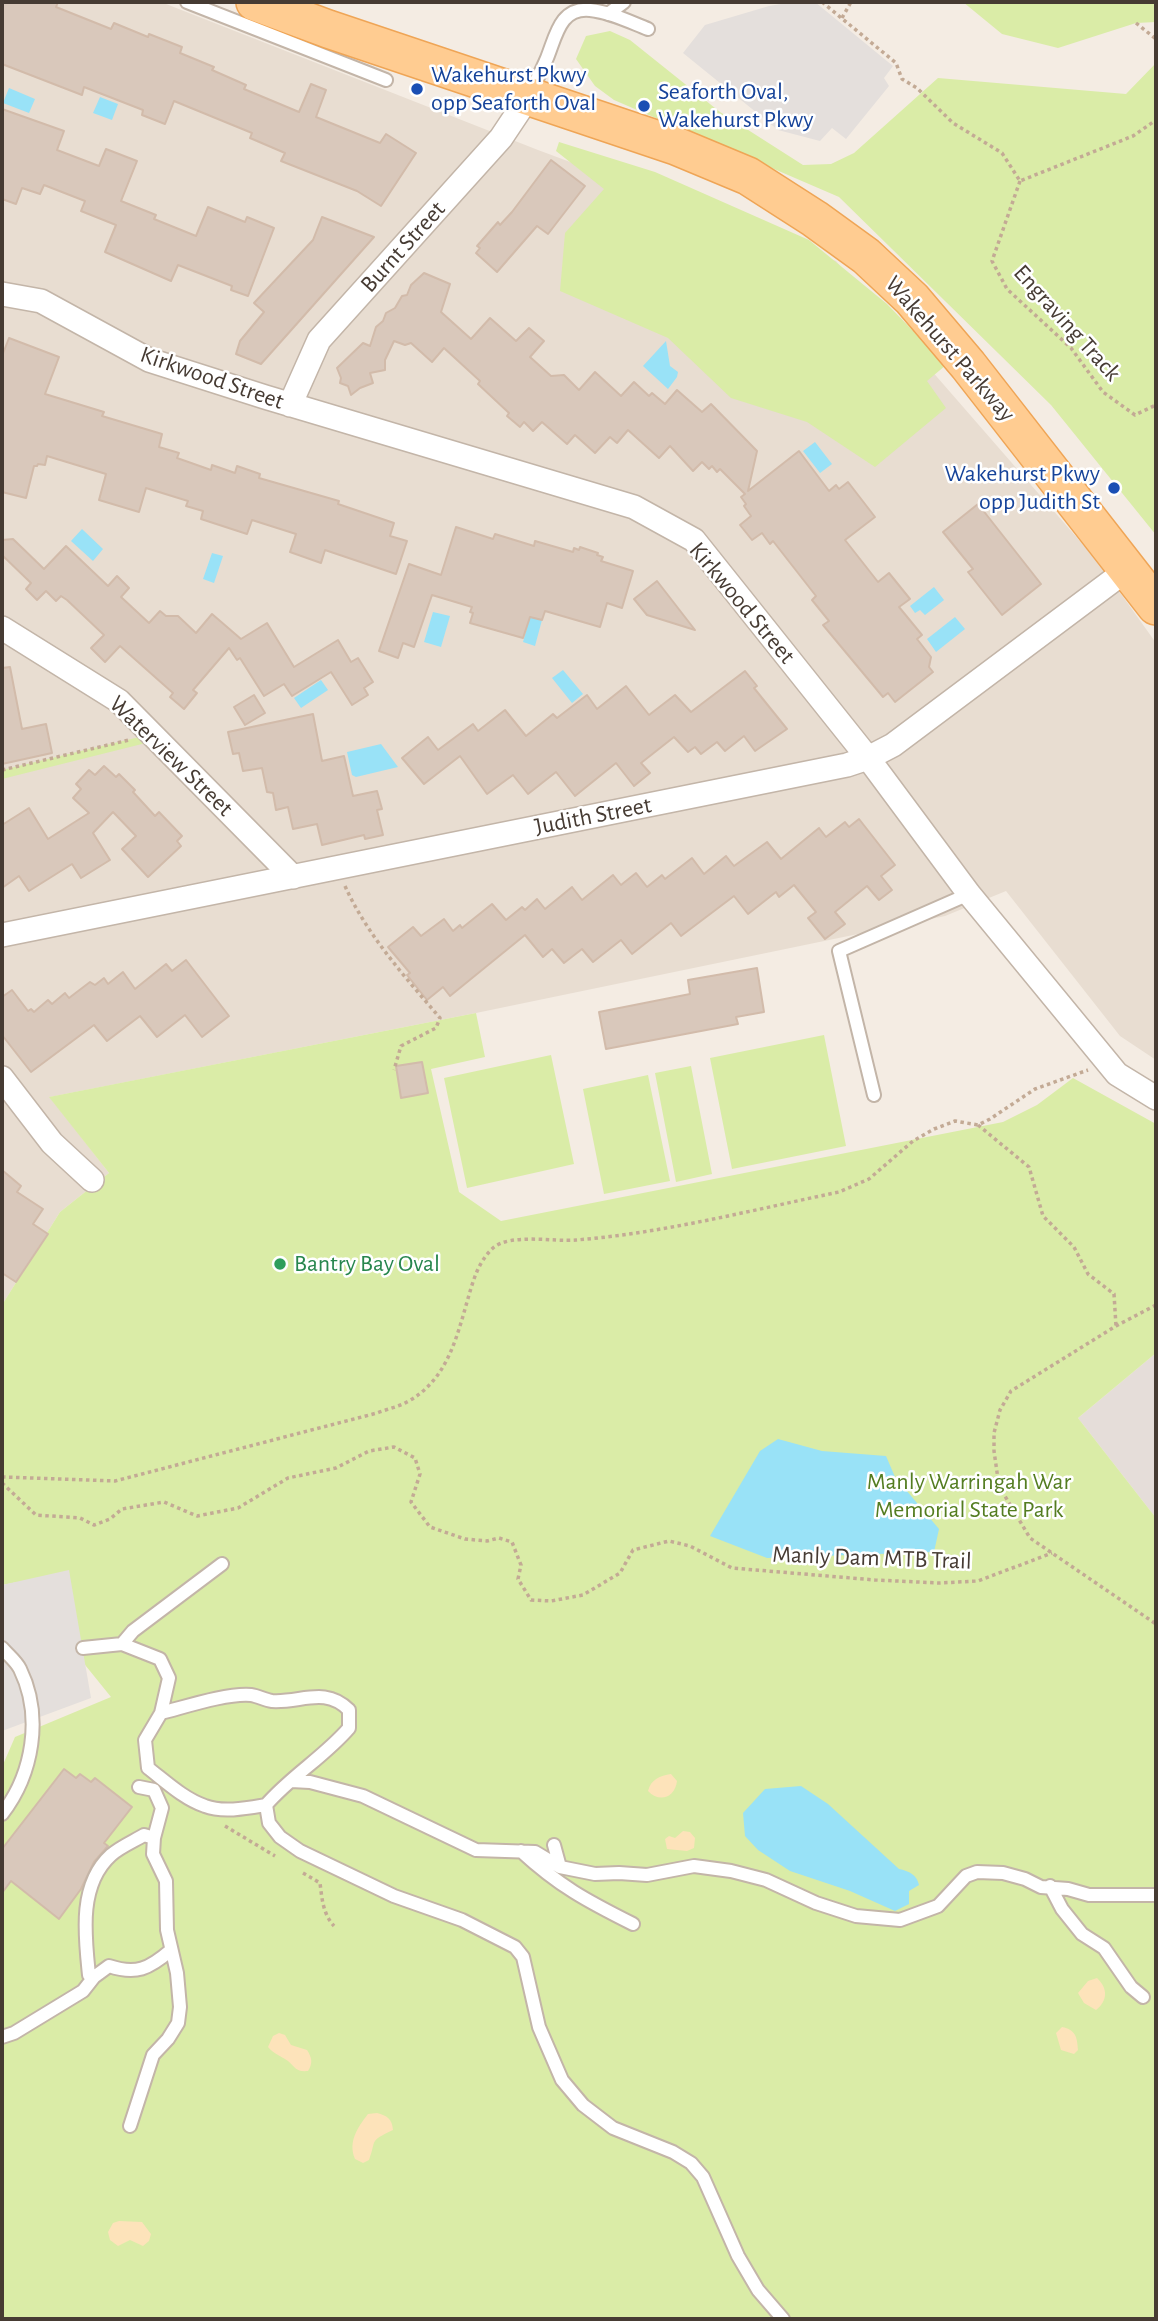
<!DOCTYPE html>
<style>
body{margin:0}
#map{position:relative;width:1158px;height:2321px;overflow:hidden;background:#f4ece3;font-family:"Alegreya Sans",sans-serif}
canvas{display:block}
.frame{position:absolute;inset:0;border:4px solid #463b33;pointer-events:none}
</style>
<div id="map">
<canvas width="1158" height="2321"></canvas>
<div class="frame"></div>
</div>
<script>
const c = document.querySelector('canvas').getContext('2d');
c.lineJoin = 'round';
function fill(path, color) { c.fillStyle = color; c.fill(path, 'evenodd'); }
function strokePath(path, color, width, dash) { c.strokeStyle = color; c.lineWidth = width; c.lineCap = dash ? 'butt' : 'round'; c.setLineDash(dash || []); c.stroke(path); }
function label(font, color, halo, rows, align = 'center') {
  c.font = font + ' "Alegreya Sans",sans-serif'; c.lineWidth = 5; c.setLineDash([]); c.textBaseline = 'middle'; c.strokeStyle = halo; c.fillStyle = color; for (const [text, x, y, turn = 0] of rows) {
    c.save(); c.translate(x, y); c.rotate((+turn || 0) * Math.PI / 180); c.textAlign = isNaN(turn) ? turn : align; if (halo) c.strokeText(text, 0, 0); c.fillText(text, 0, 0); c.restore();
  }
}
const residential = new Path2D(`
 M2,2H161L538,150L836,261L1099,563L1156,643V1060L1120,1036L1006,891L945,916L476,1013L50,1097L109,1173L60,1212L2,1305Z`);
const industrial = new Path2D(`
 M1156,1353V1518L1078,1418Z`);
const green = new Path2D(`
 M963,2H1156V22L1136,23L1058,48L1002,34Z
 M610,31L630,40L720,112L803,165L831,164L854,153L938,78L1126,94L1156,63V535L1051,405L839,197L614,100L595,86L576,59L586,36Z
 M559,142L655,172L809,240L887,304L946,365L927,381L946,408L875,467L807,422L731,398L668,338L560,291L565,233L604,189L556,151Z
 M152,734L158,740L2,779V770Z
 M476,1013L485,1057L431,1069L459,1192L501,1221L1003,1122L1037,1105L1073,1078L1156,1124V1353L1078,1418L1156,1518V2319H2V1767L15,1737L111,1697L18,1582L2,1585V1305L60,1212L109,1173L49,1097Z
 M824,1035L846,1146L732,1169L710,1058Z
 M551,1055L574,1164L467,1188L444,1078Z
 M691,1066L712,1174L676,1182L655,1073Z
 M648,1075L670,1181L604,1194L583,1089Z`);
const sand = new Path2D(`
 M671,1774L677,1781C675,1798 659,1803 648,1791C651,1779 660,1776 671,1774Z
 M683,1831L690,1832L695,1838L694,1848L687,1851L667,1849L665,1839L669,1836L675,1838Z
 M1097,1978C1108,1988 1108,2001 1096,2010L1084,2003L1078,1993L1088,1981Z
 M1062,2027C1076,2030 1077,2037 1078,2050L1074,2054L1061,2050L1056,2033Z
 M279,2033L285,2035L291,2045L307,2050C312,2058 313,2063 308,2071C296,2072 296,2068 288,2061C281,2056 274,2054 268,2047L273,2036Z
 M377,2113C387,2116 392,2118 393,2130C368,2142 377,2139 369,2160L363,2163L355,2159C348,2142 357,2128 368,2114Z
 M119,2221L142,2222L151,2234L149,2241L143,2246L130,2240L118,2246L110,2240L108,2232L113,2223Z`);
const parking = new Path2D(`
 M793,2H815L893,66L884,78L889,86L846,139L832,128L820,141L778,130L683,53L705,25L769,6Z
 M69,1570L91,1698L2,1731V1585Z`);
const water = new Path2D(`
 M9,88L35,99L29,113L3,103Z
 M100,97L118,104L112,120L93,113Z
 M666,341L670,366L678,372L677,377L668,389L643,366Z
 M815,442L832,464L820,473L803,451Z
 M82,529L103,549L93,561L71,541Z
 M212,553L223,556L214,583L203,579Z
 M934,587L944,600L925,615L920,610L915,613L910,606Z
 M433,612L450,616L441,647L424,642Z
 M530,617L542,620L535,646L523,642Z
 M955,617L965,629L936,652L927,639Z
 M563,670L583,694L572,703L552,678Z
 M321,680L328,690L301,708L294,698Z
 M381,744L398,767L356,777L352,775L347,752Z
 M778,1439L822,1451L886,1456L895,1477L939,1529L934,1552L767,1558L710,1536L760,1451Z
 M801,1786L828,1804L899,1869C909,1871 917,1875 919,1885L909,1891V1904L895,1911L850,1891L790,1871L758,1850L745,1836L743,1813L765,1789Z`);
const building = new Path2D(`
 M2,2H58L56,7L111,29L114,23L148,37L149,34L182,47L180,53L214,67L212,70L246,85L244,89L299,112L311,84L326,90L316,117L380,143L386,134L416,153L381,206L357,191L281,161L285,153L250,138L252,133L174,101L165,124L142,115L143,110L84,87L82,95L2,64Z
 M2,109L64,131L57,150L99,166L106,149L137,161L121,201L156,215L154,219L196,236L208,207L245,222L247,217L274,228L248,296L231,290L232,286L178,265L171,281L105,252L116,225L81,211L85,201L44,185L40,194L22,188L16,204L2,199Z
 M551,160L585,186L548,234L537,226L497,272L476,253L480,248L477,246L498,222L500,225L512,212Z
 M322,217L374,237L261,364L236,354L240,341L264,312L254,303L313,240Z
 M424,273L450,284L441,312L471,339L490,318L516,341L529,328L544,341L530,357L551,376L564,375L579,390L595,372L621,396L634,382L649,396L652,393L665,404L677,390L702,412L711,404L757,451L748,491L799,451L829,491L836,485L839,489L848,482L875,517L845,540L878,582L889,573L910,599L899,607L922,635L917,639L931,657L929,667L933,672L895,702L888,693L883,697L823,625L829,621L812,600L816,596L773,541L770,544L762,533L752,540L740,525L751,516L744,506L746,504L741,497L745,494L720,469L717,472L712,466L709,469L702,462L693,471L670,446L659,458L628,430L617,443L610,437L595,453L575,435L567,444L542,422L533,431L524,422L520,427L507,416L509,413L478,384L480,381L444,348L432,362L411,343L405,345L394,341L385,360V370L370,373L373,383L360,388L351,395L348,386L340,383L341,378L337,368L363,343L370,346L376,327L383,321L386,313L395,308L402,296L407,295L411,285Z
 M9,338L59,357L45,394L104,412L102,416L162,434L159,447L179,453L177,458L211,470L212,465L235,473L237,466L260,474L259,478L339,501L338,504L394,523L390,536L407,541L396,574L325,550L321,563L290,552L296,534L252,520L247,534L201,519L203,511L186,506L188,501L146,488L139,512L99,500L106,474L47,456L45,465L38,464L37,466H34L26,498L2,492V356Z
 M978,504L1041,584L1002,615L968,572L973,569L943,532Z
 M456,527L493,539L495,534L534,546L535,541L573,552L574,548L579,550L580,547L598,553L597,555L603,557L601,561L633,571L622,608L607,603L600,627L545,611L542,620L530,617L523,638L470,623L473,613L470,612L472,607L432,595L414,647L403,643L398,658L379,651L409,564L441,575Z
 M13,539L44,569L66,546L108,586L117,576L129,588L121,597L149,623L160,611L166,616H178L196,633L212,614L241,639L267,623L294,667L338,640L351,662L358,658L373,682L364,688L368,695L352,705L331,672L292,696L284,684L264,696L240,658L237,660L229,648L193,690L197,693L184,709L170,697L173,693L120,646L105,662L91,648L104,635L67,600L61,596L56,601L46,591L37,600L26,589L31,583L2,555V540Z
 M657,581L695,630L647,615L634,599Z
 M10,667L22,729L46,724L52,753L2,764V668Z
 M745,671L757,686L754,688L787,729L755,751L744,736L725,751L717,742L701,754L695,747L688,752L674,737L641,763L650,773L634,786L616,763L575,796L556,772L528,794L513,775L487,794L460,756L424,784L402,758L428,737L438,750L473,724L478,731L505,710L526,736L553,714L557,718L587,695L597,709L626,686L649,715L675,695L691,712Z
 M254,695L265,713L245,725L234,707Z
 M313,714L322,761L344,756L353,796L377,791L382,809L377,810L383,835L365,839L364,835L322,845L317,824L293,829L288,807L276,810L273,793L267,792L262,768L243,771L239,753L233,754L228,732Z
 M104,766L116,777L119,774L135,790L133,792L155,816L159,812L182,836L177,841L181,846L148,877L122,849L136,836L113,812L93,833L110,860L81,878L72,864L29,891L19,876L2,888V825L29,808L48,839L89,813L73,798L81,789L76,784L89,770L95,775Z
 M859,819L895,865L881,876L892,890L879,900L867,886L835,912L845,924L825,939L808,918L816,912L794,885L779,897L776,892L748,914L734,896L681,936L671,923L632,954L621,940L593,962L582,949L564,963L552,949L543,957L525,935L450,996L443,987L427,1000L407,975L410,973L388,947L413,927L421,936L444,919L453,931L460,925L462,928L492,904L506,920L522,907L525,910L537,899L545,909L572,887L582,900L613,875L621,885L636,873L647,887L662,875L665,879L692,858L704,874L726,856L734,866L767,842L781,859L819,828L826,837L845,822L849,827Z
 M186,960L229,1016L202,1037L185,1015L157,1037L140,1016L107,1041L94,1025L31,1072L2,1035V997L12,990L28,1011L31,1009L34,1012L48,1000L52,1004L65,993L69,998L90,982L95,985L104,978L108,984L123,972L135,989L166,964L172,971Z
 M757,968L764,1012L736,1017L738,1024L606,1049L599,1012L690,994L688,980Z
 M422,1062L428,1093L401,1098L396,1066Z
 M2,1170L21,1186L17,1192L43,1209L33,1224L48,1234L16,1282L2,1273Z
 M64,1769L76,1778L80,1774L91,1782L95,1778L132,1807L104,1843L108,1846L94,1862L81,1889L59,1919L11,1881L2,1893V1849Z`);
const path = new Path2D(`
 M822,2L896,63L902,79L917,88L953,123L1002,153L1020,181L1133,136L1156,120
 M842,18L851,2
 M1136,23L1156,39
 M1020,181L992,261L1007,289L1071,348L1103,392L1135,415L1156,405
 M2,770L129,740
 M345,886C367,935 405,977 440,1018L436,1028L401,1046L394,1070
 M978,1125L1029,1167L1043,1216L1074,1247L1088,1274L1114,1294L1116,1326
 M1156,1305L1116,1326L1011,1391L1000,1410L994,1433V1451L999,1486L1030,1538L1156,1624
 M2,1477L115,1481L377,1413C387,1409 398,1407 407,1402C448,1380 457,1336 469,1295C474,1278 479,1261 493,1248C510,1233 554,1242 576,1240C664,1233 752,1210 839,1192L869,1179L913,1141L934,1129L955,1121L978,1125L990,1119L1035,1089L1088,1070
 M2,1483L36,1515L80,1518L94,1525L110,1519L122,1509L164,1502L197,1516L238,1508L288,1478L336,1468L369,1451L394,1447L415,1458L420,1474L411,1502L430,1527L465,1539L487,1541L499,1538L512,1542L521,1565L518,1579L531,1600L551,1601L583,1595L620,1573L633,1550L669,1541L690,1546L732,1568L875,1580L939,1583L978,1581L1052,1553
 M225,1826L275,1856
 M303,1873L320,1883C322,1899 323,1914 334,1926`);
const lane = new Path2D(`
 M187,2L386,80
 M608,14L624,2
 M530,93C536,81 542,70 547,58C556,36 560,7 590,10C610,12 630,22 648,29
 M874,1095L839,951L969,894
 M122,1644L133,1631L222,1564
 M2,1648C8,1655 16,1661 20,1669C43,1716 33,1774 2,1814
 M83,1648L122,1644L160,1659L169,1678L161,1713
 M291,1781L310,1782L363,1796L476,1850L535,1852L560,1867L595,1874L619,1873L647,1875L694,1866L731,1871L766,1880L816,1903L856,1916L900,1920L938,1906L966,1876L977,1872L1003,1873L1025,1879L1041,1887L1068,1889L1089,1895H1156
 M266,1805C248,1808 223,1813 205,1806C184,1799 165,1781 148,1768L145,1740L161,1713C185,1707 226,1693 251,1695C258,1696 265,1700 272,1701C301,1703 325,1686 349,1710V1728C324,1757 291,1776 266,1805L269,1823L280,1837L300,1851L394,1896L462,1920L515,1947L523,1957L539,2027L562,2080L583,2105L613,2128L673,2152L691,2163L703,2177L738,2256L758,2290L783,2319
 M554,1845L560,1867
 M521,1851C559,1886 587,1901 633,1924
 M1050,1886L1062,1909L1082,1934L1104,1948L1131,1987L1143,1997
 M94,1977L89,1975C85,1936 78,1885 111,1855C120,1847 134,1841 144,1835L154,1838
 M2,2037L14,2033L83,1991L94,1977L109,1966C136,1975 149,1969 171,1950
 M130,2126L153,2055L168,2039L178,2023L180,2007L177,1973L167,1930L166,1881L153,1854L154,1838L162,1808L154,1790L139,1787`);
const street = new Path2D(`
 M2,294L41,301L149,360L265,397L634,507L694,540L868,758L969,894L1117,1074L1156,1098
 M290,405L319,340L501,138L529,96
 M2,628L119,701L293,877
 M2,935L847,765L868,758L893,745L1128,569
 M2,1078L52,1143L92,1180`);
const primary = new Path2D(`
 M255,2L328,29L676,146L748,176L815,219L866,256L912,299L968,365L1156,606`);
const markers = [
 [417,89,7,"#1a4fb4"],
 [644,106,7,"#1a4fb4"],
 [1114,488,7,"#1a4fb4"],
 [280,1264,7,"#2e9e5b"]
];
const transitNames = [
 ["Wakehurst Pkwy",431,75],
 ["opp Seaforth Oval",431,103],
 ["Seaforth Oval,",658,92],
 ["Wakehurst Pkwy",658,120],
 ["Wakehurst Pkwy",1100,474,"right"],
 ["opp Judith St",1100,502,"right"]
];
const streetNames = [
 ["Burnt Street",403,247,-48],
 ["Engraving Track",1067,323,48],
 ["Wakehurst Parkway",950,349,49],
 ["Kirkwood Street",212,378,19],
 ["Kirkwood Street",742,603,50],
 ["Waterview Street",171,756,44],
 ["Judith Street",593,816,-11],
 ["Manly Dam MTB Trail",872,1558,2]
];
const leisureNames = [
 ["Bantry Bay Oval",294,1264]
];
const parkNames = [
 ["Manly Warringah War",969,1482],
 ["Memorial State Park",969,1510]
];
fill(residential, '#e8ddd1');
fill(industrial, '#e5ddd9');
fill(green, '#daeca7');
fill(sand, '#fde3ba');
fill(parking, '#e4dfdc');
fill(water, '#99e2f7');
fill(building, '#d9c8bb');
strokePath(building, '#d2bbaa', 2);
strokePath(lane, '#c3b5a8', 16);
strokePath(street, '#c3b5a8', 26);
strokePath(primary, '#efa556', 40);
strokePath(path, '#c3aa95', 3.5, [3.5, 3.5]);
strokePath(lane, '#fff', 12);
strokePath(street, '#fff', 23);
strokePath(primary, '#ffcc91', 37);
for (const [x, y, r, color] of markers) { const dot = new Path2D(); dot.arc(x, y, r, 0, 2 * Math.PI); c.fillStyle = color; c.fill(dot); strokePath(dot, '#fff', 2.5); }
label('24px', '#164399', '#fff', transitNames, 'left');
label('24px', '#463b33', '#fff', streetNames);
label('24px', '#27864d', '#fff', leisureNames, 'left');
label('24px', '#547d21', '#fff', parkNames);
</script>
